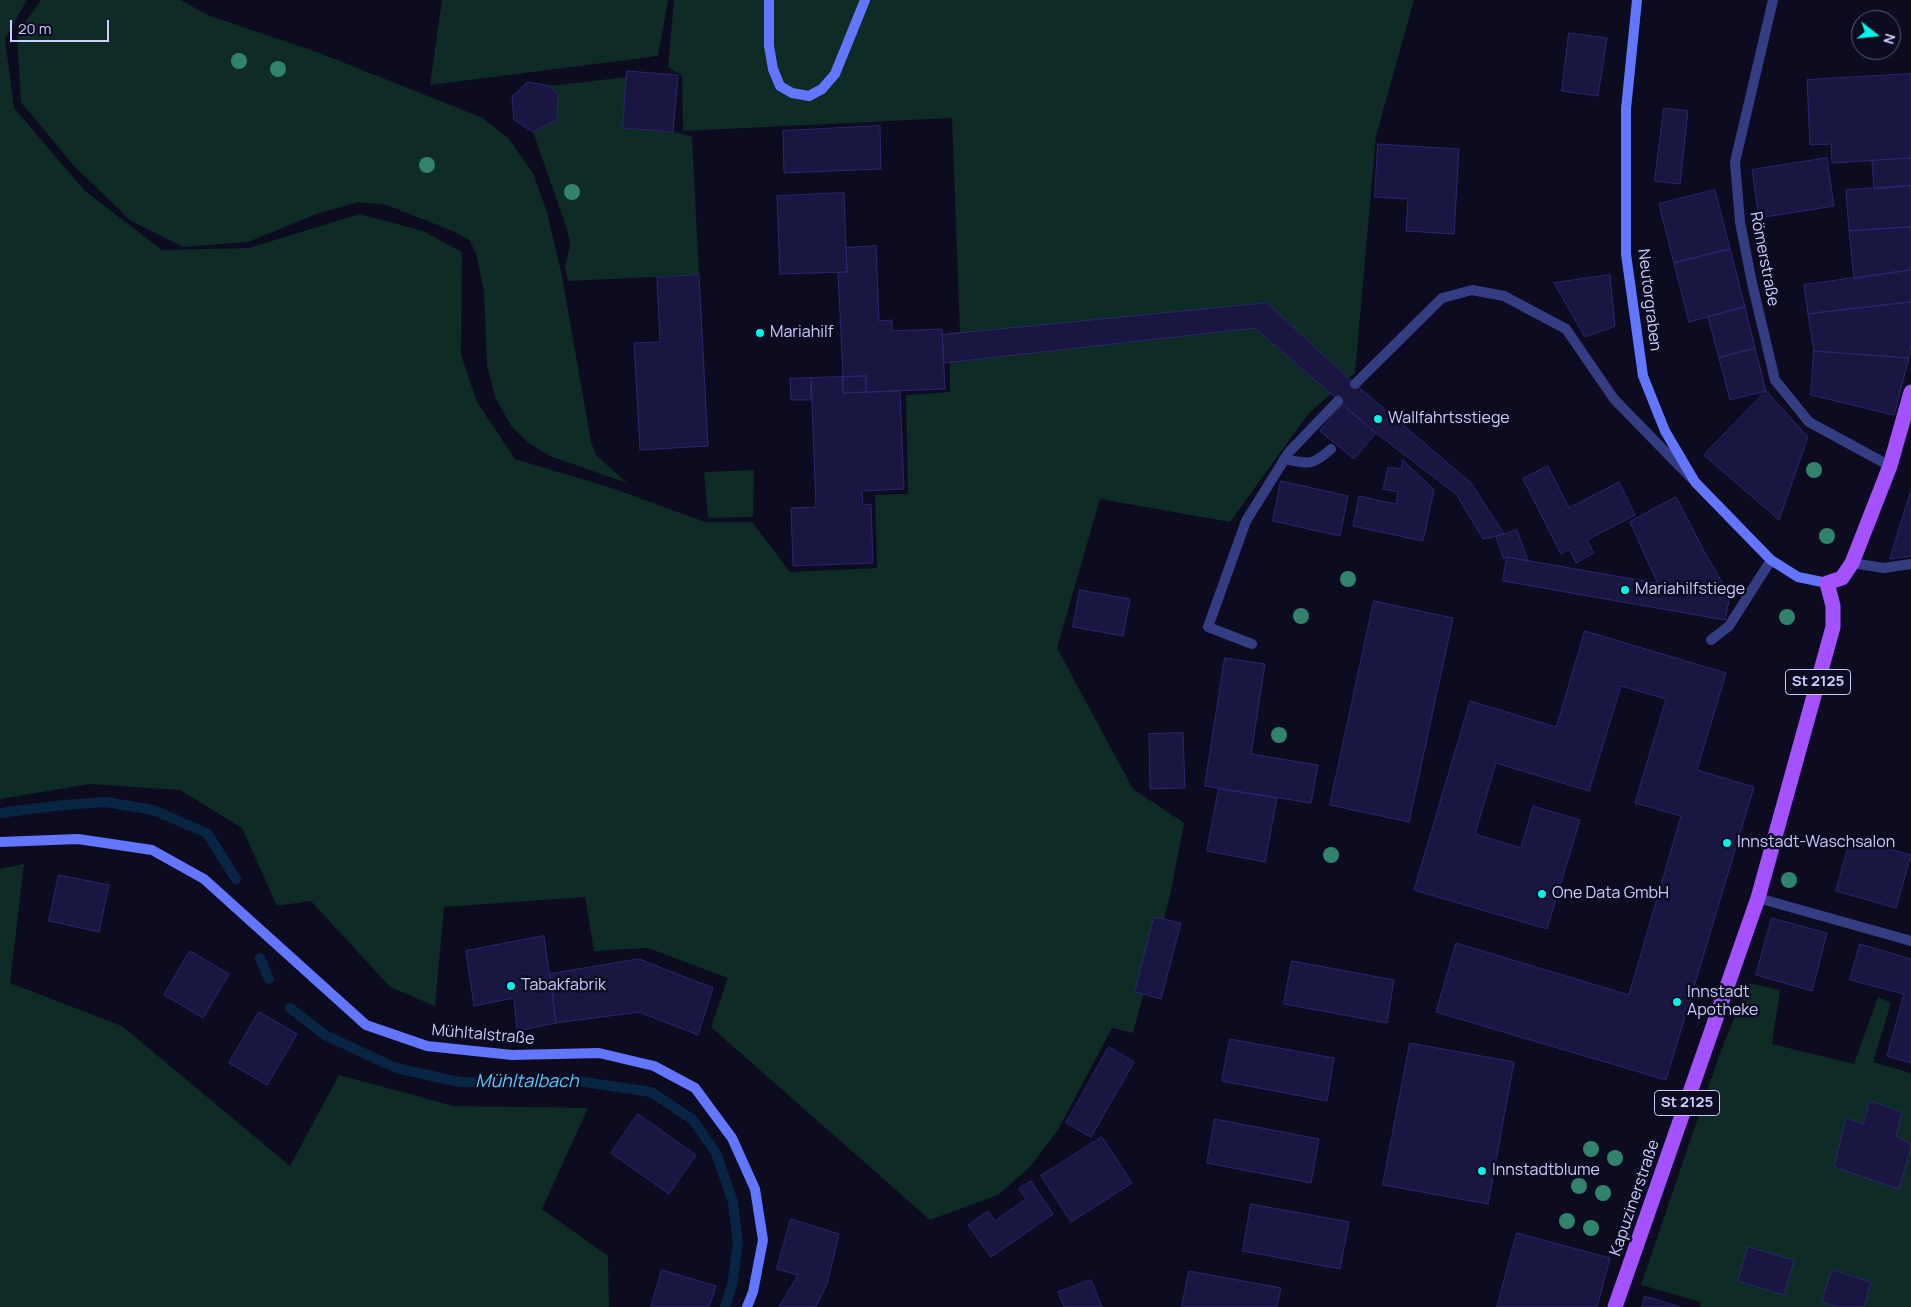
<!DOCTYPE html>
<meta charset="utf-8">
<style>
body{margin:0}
#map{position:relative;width:1911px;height:1307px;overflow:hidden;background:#0c0b20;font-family:Manrope,sans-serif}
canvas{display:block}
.north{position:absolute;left:1851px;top:10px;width:50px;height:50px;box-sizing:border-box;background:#0c0b20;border:1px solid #585979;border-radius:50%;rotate:106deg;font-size:14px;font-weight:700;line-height:20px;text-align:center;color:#cbcdff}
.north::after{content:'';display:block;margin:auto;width:18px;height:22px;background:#00f6e9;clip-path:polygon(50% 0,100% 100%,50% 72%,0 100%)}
.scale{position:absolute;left:10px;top:20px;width:99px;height:22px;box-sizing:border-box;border:2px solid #cbcdff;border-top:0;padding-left:6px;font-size:15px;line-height:18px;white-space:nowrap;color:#cbcdff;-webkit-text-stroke:4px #0c0b20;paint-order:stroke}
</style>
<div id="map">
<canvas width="1911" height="1307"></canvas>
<div class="north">N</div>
<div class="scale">20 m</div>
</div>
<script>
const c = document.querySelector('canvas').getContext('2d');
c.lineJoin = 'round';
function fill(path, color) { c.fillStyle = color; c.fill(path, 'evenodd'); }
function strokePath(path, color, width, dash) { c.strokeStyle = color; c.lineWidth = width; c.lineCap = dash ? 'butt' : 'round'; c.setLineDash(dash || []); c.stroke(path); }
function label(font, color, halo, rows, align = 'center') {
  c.font = font + ' Manrope,sans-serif'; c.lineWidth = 5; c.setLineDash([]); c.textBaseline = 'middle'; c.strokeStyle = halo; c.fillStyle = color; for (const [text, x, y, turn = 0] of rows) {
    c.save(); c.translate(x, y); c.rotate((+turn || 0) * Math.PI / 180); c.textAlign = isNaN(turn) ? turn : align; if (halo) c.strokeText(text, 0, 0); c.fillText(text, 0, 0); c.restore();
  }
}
const green = new Path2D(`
 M0,0H27L5,39L14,108L85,191L162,250L249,248L360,214L423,231L462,252L461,355L477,402L515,459L615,489L705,522H752L790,572L877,568L875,495L908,494L906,395L950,392L949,333L960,332L952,118L683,131L682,76L668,67L674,0H1414L1376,136L1355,373L1309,413L1230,522L1100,499L1057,648L1133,789L1184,823L1170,896L1133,1033L1112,1028L1058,1130L1029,1168L998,1195L930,1220L711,1027L728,978L648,948L594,951L585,897L444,907L435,1006L390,987L311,901L277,906L242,828L180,790L90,784L0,799Z
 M41,0H180L210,16L317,52L483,118L509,139L533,173L547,212L562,276L591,442L596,455L627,483L550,456L530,444L511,426L495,397L487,365L484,291L476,253L469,240L455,232L387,205L359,202L319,213L248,242L183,247L131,221L74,166L21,102L17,34Z
 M442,0H668L658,56L430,85Z
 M627,77L623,128L673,132L692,136L699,275L568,281L565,268L570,245L567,229L533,132L557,119L558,94L550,86Z
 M754,470L753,517L708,518L704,472Z
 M24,864L10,983L122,1026L290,1166L339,1075L454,1106L588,1108L542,1209L608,1256L609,1307H0V869Z
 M1748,983L1780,990L1772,1044L1854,1064L1878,997L1891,1003L1873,1062L1911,1073V1307H1700L1701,1302L1641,1285L1720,1053Z`);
const stream = new Path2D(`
 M0,813L63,805L106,802L153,810L207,833L236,879
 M260,958L269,979
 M290,1008L325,1035L396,1068L459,1082L517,1083L571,1080L651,1092L693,1120L716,1153L733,1202L738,1243L732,1285L725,1307`);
const building = new Path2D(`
 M1569,33L1607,38L1598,96L1562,91Z
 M627,71L678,75L673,132L623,128Z
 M1911,74V158L1832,163L1831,144L1810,145L1807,80Z
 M528,82L550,86L558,94L557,120L533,132L514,120L512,97Z
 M1664,108L1688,111L1680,184L1655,181Z
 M880,126L881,169L784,173L783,131Z
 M1378,144L1459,149L1454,234L1406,231L1408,199L1375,197Z
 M1827,158L1834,206L1759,218L1752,170Z
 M1911,158V186L1874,189L1872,161Z
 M1911,186V227L1849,231L1846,190Z
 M1715,190L1730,249L1674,263L1659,204Z
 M844,193L847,272L780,274L777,196Z
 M1911,227V270L1854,279L1849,231Z
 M876,246L879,321L892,320V331L942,329L945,389L866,392V376L843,377L838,272H847L846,248Z
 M1730,249L1745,307L1689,322L1674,263Z
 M1911,270V302L1808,314L1804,285Z
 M699,275L708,446L640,450L634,343L660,342L657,278Z
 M1610,275L1615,326L1585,337L1554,283Z
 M1911,302V344L1909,358L1814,351L1808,314Z
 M1267,303L1355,384L1471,483L1504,534L1483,539L1456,494L1376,433L1255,328L944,363L942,335Z
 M1745,307L1755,348L1719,358L1708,317Z
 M1755,348L1766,391L1730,400L1719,358Z
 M1814,351L1909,358L1894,415L1811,395Z
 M866,376V392L843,393V377Z
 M843,377V393L900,391L904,489L862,491L863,505L871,504L873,563L793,566L791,508L816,507L811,378Z
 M811,378V400H791L790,379Z
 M1766,391L1808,437L1779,520L1704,455Z
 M1342,405L1376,433L1354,459L1320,431Z
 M1403,460L1434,490L1423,541L1353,526L1359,496L1396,504L1398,492L1383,489L1388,467L1401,469Z
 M1548,466L1569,508L1619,482L1635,515L1587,540L1594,553L1576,563L1569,549L1561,554L1523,479Z
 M1281,481L1348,496L1340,536L1273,521Z
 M1911,491V556L1890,559Z
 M1676,497L1705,553L1730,596L1658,584L1630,522Z
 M1517,530L1528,561L1507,557L1504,559L1496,537Z
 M1507,557L1730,596L1725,620L1503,581Z
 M1080,590L1130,599L1123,636L1073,627Z
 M1374,601L1453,618L1409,822L1330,805Z
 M1585,631L1726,673L1697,770L1754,787L1666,1080L1436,1012L1456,943L1629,995L1681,816L1635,803L1666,699L1621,686L1589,791L1496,763L1475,834L1521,848L1533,806L1580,820L1547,929L1414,890L1470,701L1556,727Z
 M1225,658L1265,664L1251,754L1318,765L1311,803L1205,786Z
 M1183,733L1185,788L1150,789L1149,734Z
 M1219,789L1277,798L1265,862L1207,851Z
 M1851,838L1911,855L1896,908L1836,891Z
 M59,875L109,885L99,932L49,921Z
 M1154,917L1181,923L1161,999L1135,992Z
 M1772,918L1827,933L1812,991L1756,975Z
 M544,936L556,1023L517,1031L514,998L474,1006L466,951Z
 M1860,944L1911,959V1063L1887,1056L1904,994L1850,980Z
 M190,951L229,974L203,1018L164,995Z
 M639,959L713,988L698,1035L639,1012L556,1023L550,974Z
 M1292,961L1394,980L1387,1023L1284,1004Z
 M259,1012L297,1034L267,1085L229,1063Z
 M1230,1039L1334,1058L1327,1101L1222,1081Z
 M1410,1043L1514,1062L1488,1204L1383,1185Z
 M1109,1047L1134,1062L1091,1137L1066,1123Z
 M1870,1101L1902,1112L1896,1136L1911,1144V1146L1899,1189L1834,1167L1846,1118L1863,1124Z
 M638,1114L696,1155L669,1194L611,1153Z
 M1215,1119L1319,1139L1311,1183L1207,1163Z
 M1102,1137L1132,1183L1071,1222L1041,1176Z
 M1031,1181L1053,1214L991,1257L968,1225L988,1211L995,1221L1026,1199L1019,1189Z
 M1251,1204L1349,1222L1340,1269L1243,1251Z
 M791,1219L839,1234L827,1284L816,1307H779L798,1275L777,1269Z
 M1517,1233L1610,1258L1597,1307H1497Z
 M1748,1247L1794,1260L1784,1295L1738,1281Z
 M662,1270L716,1286L709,1307H651Z
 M1832,1270L1871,1282L1864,1307H1838L1822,1302Z
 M1189,1271L1281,1288L1277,1307H1182Z
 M1091,1280L1102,1307H1064L1058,1292Z
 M1645,1296L1680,1307H1642Z`);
const lane = new Path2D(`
 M1355,384L1442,298L1472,290L1504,296L1566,329L1614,399L1691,478
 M1284,459C1309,464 1312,466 1331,449
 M1852,563L1884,568L1911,564
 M1711,640L1729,626L1771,560
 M1252,644L1208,627L1246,521L1289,452L1338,401
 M1758,898L1911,941`);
const street = new Path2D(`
 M1773,0L1735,162L1740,222L1752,283L1775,380L1809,422L1890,466`);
const secondary = new Path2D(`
 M769,0V46L773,69L780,86L792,93L809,96L822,89L835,74L865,0
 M1637,0L1626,109V254L1643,376L1665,431L1695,482L1771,560L1798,577L1827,583
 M0,842L78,839L152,850L204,879L366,1025L427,1046L512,1055L599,1053L654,1066L695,1088L732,1138L755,1189L763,1240L753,1292L747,1307`);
const primary = new Path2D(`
 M1615,1307L1758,898L1833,627V606L1827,583L1842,578L1852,563L1890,466L1911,392`);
const trees = [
 [239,61],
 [278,69],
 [427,165],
 [572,192],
 [1814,470],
 [1827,536],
 [1348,579],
 [1301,616],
 [1787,617],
 [1279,735],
 [1331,855],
 [1789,880],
 [1591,1149],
 [1615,1158],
 [1579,1186],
 [1603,1193],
 [1567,1221],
 [1591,1228]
];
const markers = [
 [760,333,5,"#00f6e9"],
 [1378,419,5,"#00f6e9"],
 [1625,590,5,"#00f6e9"],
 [1727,843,5,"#00f6e9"],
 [1542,894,5,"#00f6e9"],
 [511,986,5,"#00f6e9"],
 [1677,1002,5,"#00f6e9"],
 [1482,1171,5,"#00f6e9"]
];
const shields = [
 [1818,682,65],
 [1687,1103,65]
];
const shieldNames = [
 ["St 2125",1818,682],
 ["St 2125",1687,1103]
];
const streetNames = [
 ["Römerstraße",1764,259,79],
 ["Neutorgraben",1649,300,83],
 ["Mühltalstraße",483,1035,5],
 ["Kapuzinerstraße",1635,1198,-71]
];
const poiNames = [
 ["Mariahilf",770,333],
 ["Wallfahrtsstiege",1388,419],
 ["Mariahilfstiege",1635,590],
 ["Innstadt-Waschsalon",1737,843],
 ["One Data GmbH",1552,894],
 ["Tabakfabrik",521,986],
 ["Innstadt",1687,993],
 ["Apotheke",1687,1011],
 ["Innstadtblume",1492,1171]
];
const waterNames = [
 ["Mühltalbach",527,1082]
];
fill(green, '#0e2b25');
strokePath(stream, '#082643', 10);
fill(building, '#191642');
strokePath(building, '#2a2770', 1);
strokePath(lane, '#343d82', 10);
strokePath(street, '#343d82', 10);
strokePath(secondary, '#6276ff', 10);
strokePath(primary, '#a452ff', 15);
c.fillStyle = '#31836b';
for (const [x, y] of trees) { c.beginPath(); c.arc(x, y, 8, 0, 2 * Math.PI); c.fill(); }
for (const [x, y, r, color] of markers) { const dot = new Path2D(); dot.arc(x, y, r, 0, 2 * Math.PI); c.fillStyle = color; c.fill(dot); strokePath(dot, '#0c0b20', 2); }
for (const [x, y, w] of shields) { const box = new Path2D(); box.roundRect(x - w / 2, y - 12.5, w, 25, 4); c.fillStyle = '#0c0b20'; c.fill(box); strokePath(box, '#cbcdff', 1); }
label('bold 15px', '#cbcdff', null, shieldNames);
label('16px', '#cbcdff', '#0c0b20', streetNames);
label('16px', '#cbcdff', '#0c0b20', poiNames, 'left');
label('italic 18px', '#59cbff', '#0c0b20', waterNames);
</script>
